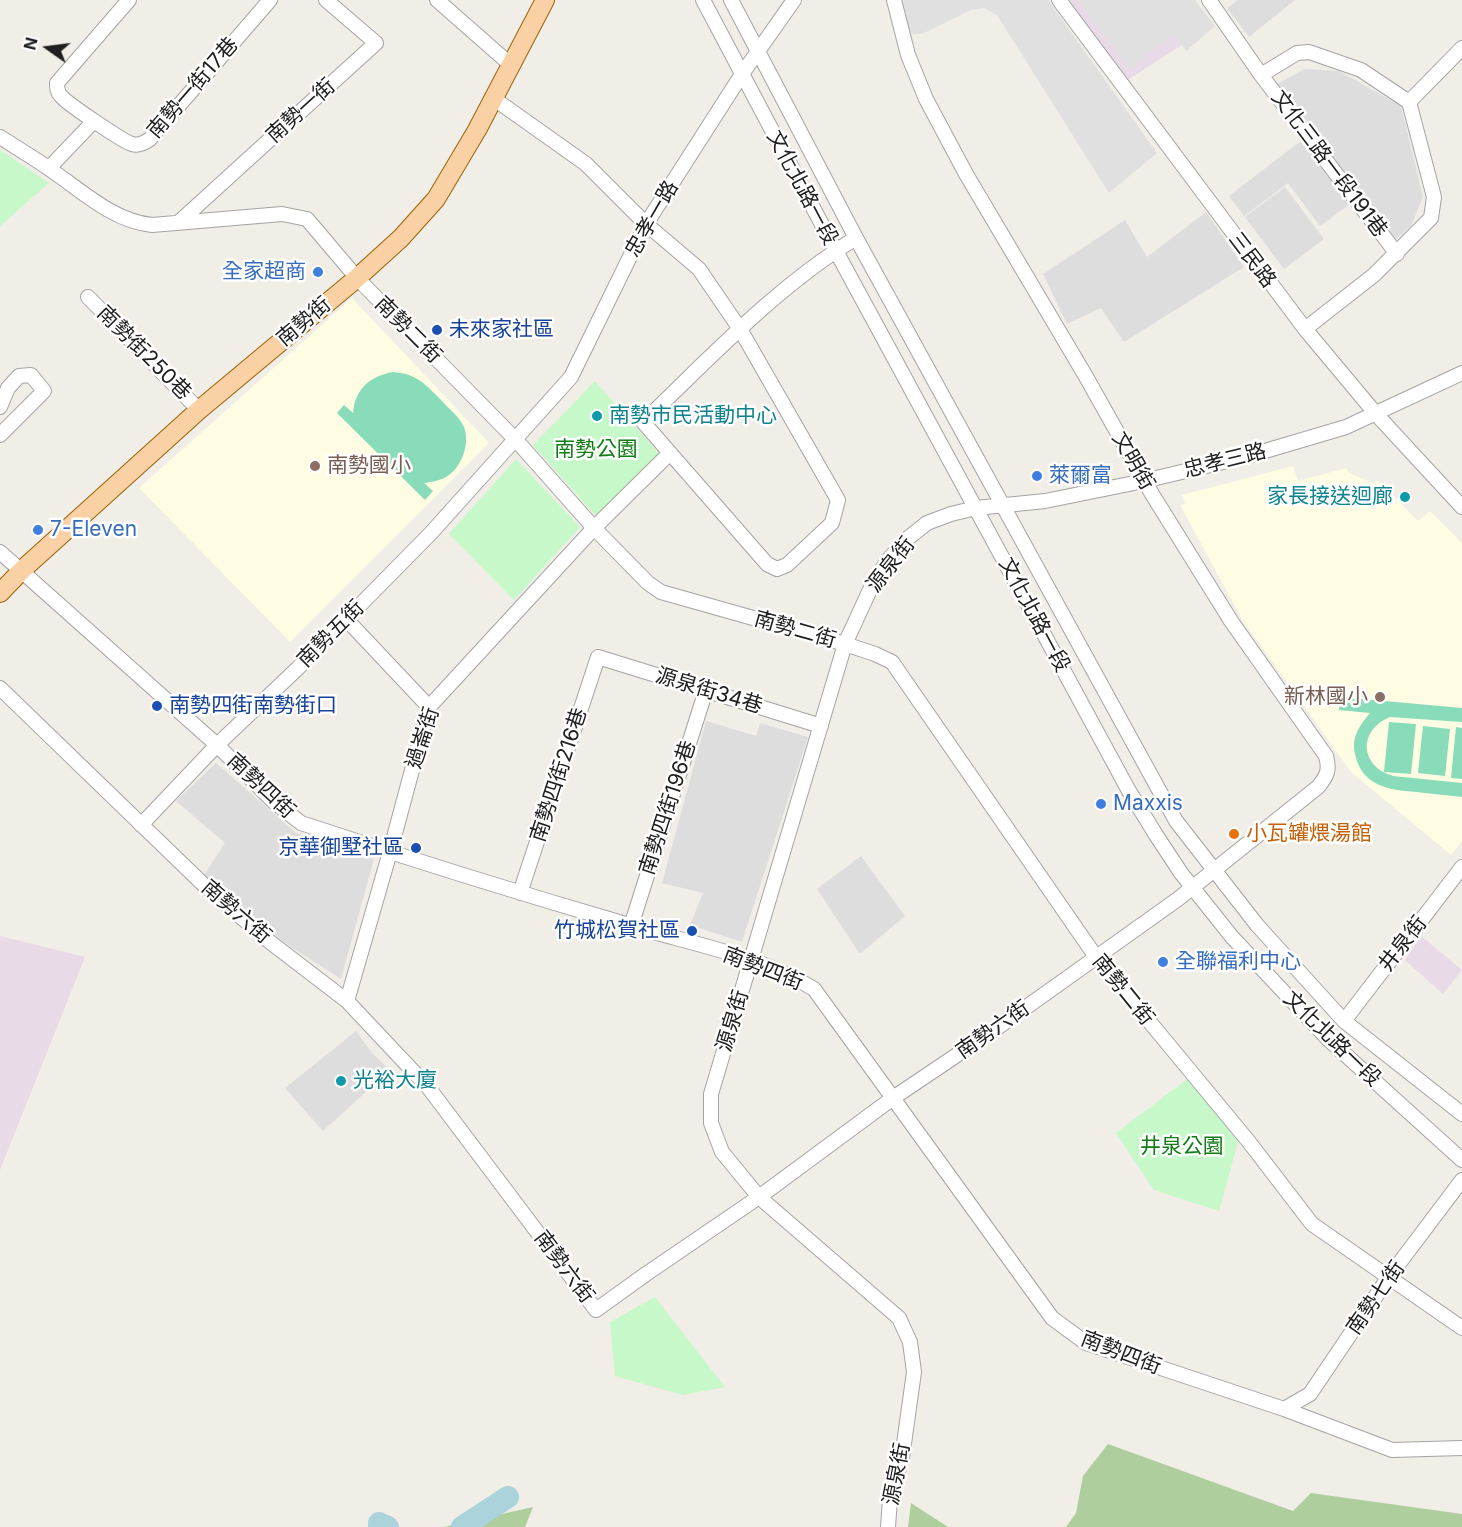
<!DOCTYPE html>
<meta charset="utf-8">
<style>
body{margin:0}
#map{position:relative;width:1462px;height:1527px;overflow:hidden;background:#f1ede7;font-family:Inter,sans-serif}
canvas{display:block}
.north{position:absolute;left:18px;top:18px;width:60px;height:60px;-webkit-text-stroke:4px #fff;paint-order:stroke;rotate:284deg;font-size:16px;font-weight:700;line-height:24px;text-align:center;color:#202020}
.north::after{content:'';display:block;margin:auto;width:21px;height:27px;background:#202020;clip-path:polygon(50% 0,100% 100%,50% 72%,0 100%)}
</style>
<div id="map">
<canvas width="1462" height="1527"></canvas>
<div class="north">N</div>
</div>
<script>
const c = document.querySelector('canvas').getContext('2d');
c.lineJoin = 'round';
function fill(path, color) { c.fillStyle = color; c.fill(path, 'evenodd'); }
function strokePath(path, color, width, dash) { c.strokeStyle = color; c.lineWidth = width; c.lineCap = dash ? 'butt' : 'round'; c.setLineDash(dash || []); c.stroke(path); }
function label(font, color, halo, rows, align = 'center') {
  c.font = font + ' Inter,"Noto Sans TC",sans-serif'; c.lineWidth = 5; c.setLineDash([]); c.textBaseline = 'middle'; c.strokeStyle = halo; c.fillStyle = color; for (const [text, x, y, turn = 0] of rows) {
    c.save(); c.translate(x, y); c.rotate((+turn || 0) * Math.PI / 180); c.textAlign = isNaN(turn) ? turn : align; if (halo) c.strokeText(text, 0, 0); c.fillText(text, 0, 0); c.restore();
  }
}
const residential = new Path2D(`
 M1238,0H1295L1249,37L1227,8Z
 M1304,69L1339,71L1401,106L1423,197L1411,226L1394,241L1274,86Z
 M1302,140L1350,204L1320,226L1288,183L1244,216L1229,196Z
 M1285,187L1324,239L1284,269L1245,217Z
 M1206,212L1244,267L1124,342L1101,308L1067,324L1043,274L1125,220L1147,257Z
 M706,721L756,736L760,723L808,737L742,942L690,925L703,893L662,883Z
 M216,763L296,833L374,859L341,979L285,943L204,875L225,843L176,801Z
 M861,856L905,916L860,954L817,889Z
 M356,1031L372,1053L390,1070L323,1131L285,1088Z`);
const industrial = new Path2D(`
 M1067,0H1195L1213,25L1126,81Z
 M0,936L85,957L0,1170Z
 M1421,936L1462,970L1443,994L1405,960Z`);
const education = new Path2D(`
 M352,298L489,443L290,642L139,488Z
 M1293,466L1298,481L1346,468L1349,473L1373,483L1378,480L1418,521L1430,511L1462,543V841L1451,855L1351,772L1243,621L1180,505L1185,504L1182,495Z`);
const forest = new Path2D(`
 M1108,1444L1293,1511L1311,1493L1462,1514V1527H1066L1076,1513L1083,1476Z
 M911,1503L948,1527H908Z
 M533,1507L525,1527H444Z`);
const park = new Path2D(`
 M0,150L49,183L0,226Z
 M595,381L660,455L596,516L533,445Z
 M516,459L580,527L514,600L449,534Z
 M1190,1077L1238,1142L1219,1211L1154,1190L1116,1133Z
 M655,1297L725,1387L683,1395L615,1376L610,1322Z`);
const pitch = new Path2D(`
 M393,372C417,374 424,383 440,399C448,408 459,416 464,427C471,445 460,472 442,479C437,481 430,482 424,483L433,491L425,500L337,413L344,405L353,413C355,389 370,376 393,372Z
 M1340,697L1462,708V722L1390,717C1358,730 1359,766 1393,776L1462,783V797C1447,795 1431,794 1416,792C1388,790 1362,786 1355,754C1351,737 1360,725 1370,713L1339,710Z
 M1389,722L1416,724L1411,774L1384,772Z
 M1423,726L1450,729L1445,776L1418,773Z
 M1456,727L1462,728V779L1451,778Z`);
const parking = new Path2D(`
 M901,0H1048L1157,153L1109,193L997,15L984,8L971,10L922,34H913L907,30Z
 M1078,0H1195L1215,26L1186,51L1172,34L1130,69Z`);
const river = new Path2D(`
 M379,1527V1523L388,1527
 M462,1527L508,1497`);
const minor = new Path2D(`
 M129,0L57,83C57,88 57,92 61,96C66,103 124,142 132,144C139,146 144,143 150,139L270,0
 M437,0L511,65
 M703,0L836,251L1129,791L1156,835L1181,873L1232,937L1328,1039L1462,1160
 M731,0L856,238L1176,821L1257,925L1344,1021L1462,1114
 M1059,0L1305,329L1376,414L1462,507
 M1209,0L1261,75L1397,254
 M1261,75L1297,53L1309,52L1361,70L1409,102L1434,197L1431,218L1374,275L1305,329
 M493,98L586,164L646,224L699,269L740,329L838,500L832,523L787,565L777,569L767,564L643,422C711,357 776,287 856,238
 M1409,102L1462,48
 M0,137C17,148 34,158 51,170C82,191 113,221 152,225L282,214L307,219L357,278L516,440L594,528L648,583L661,592L845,644L875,654L892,662L1096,957L1249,1142L1312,1224L1462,1328
 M49,168L94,121
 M178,223L376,43L326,0
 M88,297L199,410
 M0,407L8,388L19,376L31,375L44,391L0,435
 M0,552L217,745L274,802L301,823C410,859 519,893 629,925C688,943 762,956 814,989L1052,1318L1086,1343L1284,1409L1392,1450L1462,1448
 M346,619L429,707
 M0,688L206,887L270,942L347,1001L428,1087L596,1310L646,1274L759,1197L893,1098L997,1028L1178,899L1318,787C1327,776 1330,770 1326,756L1231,621L1152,494L1085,375L966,174L926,99L908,55L894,0
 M141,825L217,745L298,668L431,533L571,377L646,224L742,74L794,0
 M520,893L598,657L821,726
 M631,926L706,690
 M347,1001L390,852L429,707L594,528L670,453
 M1344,1021L1462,867
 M1284,1409L1310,1394L1388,1278L1462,1180
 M888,1527L890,1499L902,1458L914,1372L910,1342L899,1318L759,1197L722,1152L711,1123V1094L845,644L874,581L889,559L907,539L927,523L951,514L976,508L1045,501L1144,481L1248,456L1346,427L1462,373`);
const major = new Path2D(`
 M0,593L22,570L199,410L357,278L401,238L436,199L477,130L545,0`);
const markers = [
 [318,272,6,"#3f7fe0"],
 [437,330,6,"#1a4fb4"],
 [597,416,6,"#0f9aa8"],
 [315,466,6,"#8d6e63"],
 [1037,476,6,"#3f7fe0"],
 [1405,497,6,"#0f9aa8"],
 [38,530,6,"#3f7fe0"],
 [1380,697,6,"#8d6e63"],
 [157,706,6,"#1a4fb4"],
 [1101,804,6,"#3f7fe0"],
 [1234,834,6,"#e8710a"],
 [416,848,6,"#1a4fb4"],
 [692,931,6,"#1a4fb4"],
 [1163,962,6,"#3f7fe0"],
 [341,1081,6,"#0f9aa8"]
];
const streetNames = [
 ["南勢一街17巷",193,88,-49],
 ["南勢一街",301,111,-42],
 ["文化三路一段191巷",1329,164,53],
 ["文化北路一段",802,188,62],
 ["忠孝一路",652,219,-60],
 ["三民路",1252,260,53],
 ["南勢街",304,322,-40],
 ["南勢二街",408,330,45],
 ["南勢街250巷",144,353,45],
 ["文明街",1133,461,60],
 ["忠孝三路",1225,461,-14],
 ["源泉街",891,565,-52],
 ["文化北路一段",1034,615,62],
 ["南勢二街",795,630,16],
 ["南勢五街",331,634,-45],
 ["源泉街34巷",709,691,17],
 ["過崙街",423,738,-72],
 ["南勢四街216巷",559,775,-72],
 ["南勢四街",261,786,43],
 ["南勢四街196巷",668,808,-72],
 ["南勢六街",236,912,41],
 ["井泉街",1403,944,-52],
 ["南勢四街",763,969,21],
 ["南勢二街",1123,990,51],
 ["源泉街",733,1021,-73],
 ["南勢六街",993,1030,-35],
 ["文化北路一段",1332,1039,44],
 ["南勢六街",564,1267,53],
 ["南勢七街",1376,1298,-55],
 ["南勢四街",1121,1353,21],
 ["源泉街",897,1474,-79]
];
const shopNames = [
 ["全家超商",306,272,"right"],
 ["萊爾富",1049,476],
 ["7-Eleven",50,530],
 ["Maxxis",1113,804],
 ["全聯福利中心",1175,962]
];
const transitNames = [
 ["未來家社區",449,330],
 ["南勢四街南勢街口",169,706],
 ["京華御墅社區",404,848,"right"],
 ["竹城松賀社區",680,931,"right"]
];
const cultureNames = [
 ["南勢市民活動中心",609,416],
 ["家長接送迴廊",1393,497,"right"],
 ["光裕大廈",353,1081]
];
const parkNames = [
 ["南勢公園",596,450],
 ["井泉公園",1182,1147]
];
const educationNames = [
 ["南勢國小",327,466],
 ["新林國小",1368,697,"right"]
];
const foodNames = [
 ["小瓦罐煨湯館",1246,834]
];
fill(residential, '#deddde');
fill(industrial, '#e9dae7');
fill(education, '#fefde3');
fill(forest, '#aece9e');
fill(park, '#c7f8c9');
fill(pitch, '#89dcb9');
fill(parking, '#e0e0e0');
strokePath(river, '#aad3dc', 22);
strokePath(minor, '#a4a4a4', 16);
strokePath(major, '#986205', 20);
strokePath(minor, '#fff', 14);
strokePath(major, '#f9d1a4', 18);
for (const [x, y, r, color] of markers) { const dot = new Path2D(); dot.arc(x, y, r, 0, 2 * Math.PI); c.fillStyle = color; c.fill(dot); strokePath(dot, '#fff', 2); }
label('21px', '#202020', '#fff', streetNames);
label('21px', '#366cbe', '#fff', shopNames, 'left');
label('21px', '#164399', '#fff', transitNames, 'left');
label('21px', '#0d838f', '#fff', cultureNames, 'left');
label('21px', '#107d15', '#fff', parkNames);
label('21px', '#785e54', '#fff', educationNames, 'left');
label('21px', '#c56008', '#fff', foodNames, 'left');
</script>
